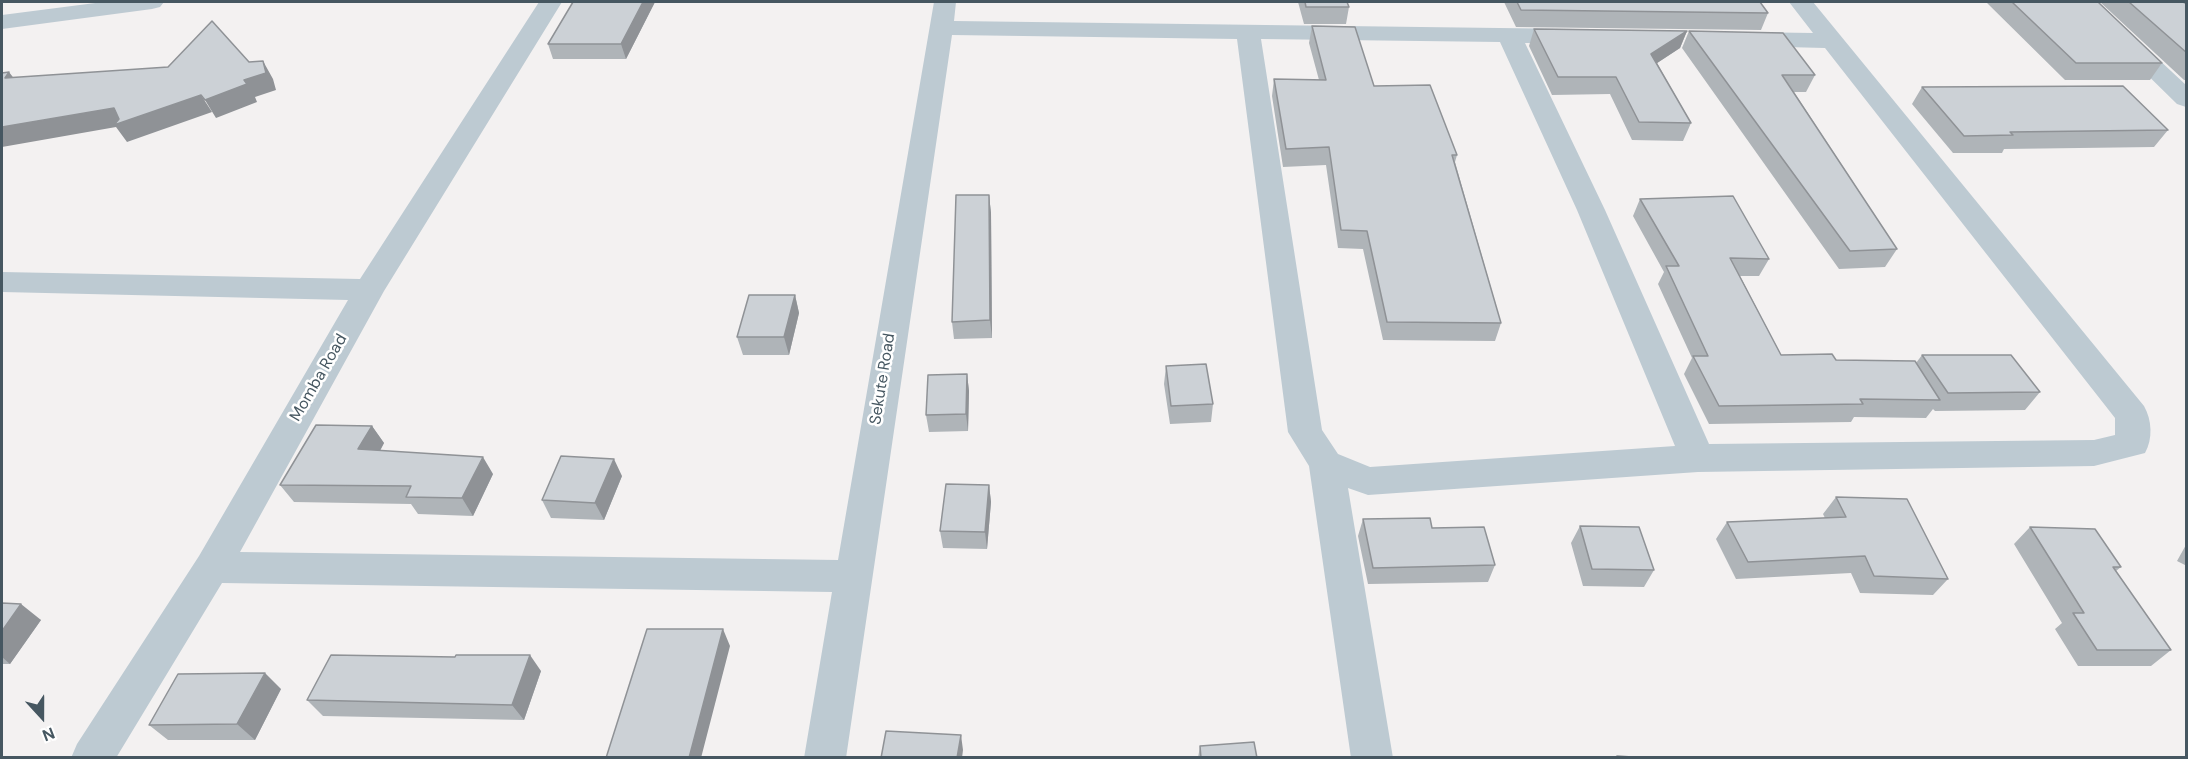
<!DOCTYPE html>
<style>
body{margin:0}
#map{position:relative;width:2188px;height:759px;overflow:hidden;background:#f3f1f1;font-family:"DM Sans",sans-serif}
canvas{display:block}
.frame{position:absolute;inset:0;border:3px solid #465761;pointer-events:none}
.north{position:absolute;left:12px;top:687px;width:60px;height:60px;-webkit-text-stroke:4px #fff;paint-order:stroke;rotate:159deg;font-size:16px;font-weight:700;line-height:24px;text-align:center;color:#465761}
.north::after{content:'';display:block;margin:auto;width:21px;height:27px;background:#465761;clip-path:polygon(50% 0,100% 100%,50% 72%,0 100%)}
</style>
<div id="map">
<canvas width="2188" height="759"></canvas>
<div class="frame"></div>
<div class="north">N</div>
</div>
<script>
const c = document.querySelector('canvas').getContext('2d');
c.lineJoin = 'round';
function fill(path, color) { c.fillStyle = color; c.fill(path, 'evenodd'); }
function strokePath(path, color, width, dash) { c.strokeStyle = color; c.lineWidth = width; c.lineCap = dash ? 'butt' : 'round'; c.setLineDash(dash || []); c.stroke(path); }
function label(font, color, halo, rows, align = 'center') {
  c.font = font + ' "DM Sans",sans-serif'; c.lineWidth = 5; c.setLineDash([]); c.textBaseline = 'middle'; c.strokeStyle = halo; c.fillStyle = color; for (const [text, x, y, turn = 0] of rows) {
    c.save(); c.translate(x, y); c.rotate((+turn || 0) * Math.PI / 180); c.textAlign = isNaN(turn) ? turn : align; if (halo) c.strokeText(text, 0, 0); c.fillText(text, 0, 0); c.restore();
  }
}
const minor = new Path2D(`
 M103,2H164L160,7L152,9L2,29V15Z
 M539,2H562L384,291L240,552L838,560L934,2H956L954,21L1577,29L1586,31L1589,36L1586,41L1577,43H1525L1605,210L1709,444L2094,440L2115,435V418L1825,48L1745,46L1736,44L1733,39L1736,34L1745,32L1813,33L1789,2H1813L2144,406C2152,420 2153,439 2145,453L2094,466L1698,472L1368,495L1348,488L1393,758H1351L1309,466L1288,432L1237,39L952,35L846,758H804L832,592L222,583L116,758H71L77,744L199,556L348,300L2,292V272L360,279ZM1261,39L1500,42L1577,210L1675,446L1370,467L1338,454L1322,430Z
 M2073,2H2097L2186,85V107L2177,104Z`);
const wall = new Path2D(`
 M573,2H655L626,59H553L548,44Z
 M1298,2H1347L1349,7L1346,24H1304Z
 M1504,2H1760L1768,13L1761,30L1516,27Z
 M1986,2H2098L2162,63L2150,80H2065Z
 M2100,2H2183L2187,4V80H2184Z
 M1312,26L1374,86L1457,155L1455,162L1501,323L1495,341L1383,340L1363,249L1338,248L1326,165L1283,167L1272,96L1274,79L1319,80L1309,43Z
 M1534,29L1687,31L1680,48L1657,63L1691,123L1683,141L1632,140L1610,94L1552,95L1529,46Z
 M1689,31L1815,75L1806,92H1794L1897,249L1885,267L1839,269L1682,48Z
 M1922,87L2168,130L2154,147L2004,149L2002,153H1953L1912,104Z
 M989,195L991,213L992,338L954,339L952,322Z
 M1640,199L1769,259L1759,276H1740L1781,355L1836,360L1916,363L1922,355L2040,392L2025,410L1935,411L1933,409L1926,418L1854,417L1851,422L1709,424L1684,374L1692,358L1658,284L1664,272L1633,216Z
 M795,295L799,313L789,355H743L737,337Z
 M1166,366L1213,404L1211,422L1170,424L1164,384Z
 M967,374L969,391L968,431L929,432L926,415Z
 M372,426L384,443L380,451L493,474L473,516L418,514L411,504L294,502L280,485Z
 M622,476L604,520L551,518L542,500Z
 M989,485L991,502L987,549L943,548L940,531Z
 M1836,497L1948,579L1933,595L1860,593L1851,573L1736,579L1716,539L1727,522L1825,518L1823,514Z
 M1363,519L1432,528L1495,565L1488,582L1368,584L1358,536Z
 M1580,526L1654,570L1644,587L1583,586L1571,543Z
 M2030,527L2121,567L2116,571L2171,650L2151,666H2078L2055,629L2062,623L2014,544Z
 M2187,543V566L2177,561Z
 M2,603L41,620L10,664H2Z
 M541,671L524,720L323,716L307,700Z
 M281,689L255,740H168L149,725Z
 M1200,746L1257,758H1198Z`);
const shadedWall = new Path2D(`
 M643,2H655L626,59L621,44Z
 M1687,31L1680,48L1645,71L1651,54Z
 M263,61L273,79L276,90L255,97L257,102L216,118L205,100L244,80Z
 M9,72L22,89L5,78Z
 M201,95L212,112L127,142L116,127L2,147V127L114,108Z
 M989,195L991,213L992,338L990,320Z
 M795,295L799,313L789,355L784,337Z
 M967,374L969,391L968,431L966,414Z
 M372,426L384,443L371,467L358,449Z
 M483,457L493,474L473,516L462,498Z
 M614,459L622,476L604,520L595,503Z
 M989,485L991,502L987,549L985,532Z
 M21,604L41,620L10,664L2,657V631Z
 M723,629L730,646L701,758H689Z
 M530,655L541,671L524,720L512,705Z
 M265,673L281,689L255,740L237,724Z
 M961,735L963,750L962,758H957Z`);
const building = new Path2D(`
 M573,2H643L621,44H548Z
 M1305,2H1347L1349,7H1306Z
 M1517,2H1760L1768,13L1521,10Z
 M2012,2H2098L2162,63H2076Z
 M2129,2H2183L2187,4V53Z
 M212,21L249,62L263,61L266,73L244,80L247,84L205,100L201,95L114,125L119,119L114,108L2,127V73L9,72L5,78L168,67Z
 M1312,26L1355,27L1374,86L1430,85L1457,155H1452L1501,323L1387,322L1367,231L1341,230L1329,147L1286,149L1274,79L1326,80Z
 M1534,29L1687,31L1651,54L1691,123L1639,122L1616,77H1558Z
 M1689,31L1783,33L1815,75H1782L1897,249L1850,251Z
 M2123,86L2168,130L2010,132L2013,135L1964,136L1922,87Z
 M956,195H989L990,320L952,322Z
 M1733,196L1769,259L1730,258L1781,355L1832,354L1836,360L1915,361L1940,400L1860,399L1863,404L1719,406L1693,356H1708L1666,266H1679L1640,199Z
 M749,295H795L784,337H737Z
 M1922,355H2011L2040,392L1948,393Z
 M1206,364L1213,404L1171,406L1166,366Z
 M967,374L966,414L926,415L928,375Z
 M316,425L372,426L358,449L483,457L462,498L406,497L411,486L280,485Z
 M561,456L614,459L595,503L542,500Z
 M946,484L989,485L985,532L940,531Z
 M1836,497L1907,499L1948,579L1874,576L1865,556L1748,562L1727,522L1846,517Z
 M1430,518L1432,528L1484,527L1495,565L1373,568L1363,519Z
 M1580,526L1639,527L1654,570L1592,569Z
 M2030,527L2095,529L2121,567H2113L2171,650H2097L2073,613H2084Z
 M2,603L21,604L2,631Z
 M647,629H723L689,758H606Z
 M331,655L455,657L456,655H530L512,705L307,700Z
 M265,673L237,724L149,725L178,674Z
 M886,731L961,735L957,758H881Z
 M1254,742L1257,758H1201L1200,746Z
 M1617,756L1648,758H1618Z`);
const streetNames = [
 ["Momba Road",319,378,-60],
 ["Sekute Road",883,379,-81]
];
fill(minor, '#bdcad2');
fill(wall, '#afb4b8');
fill(shadedWall, '#8f9296');
fill(building, '#ccd1d6');
strokePath(building, '#8f9296', 1.5);
label('16px', '#465761', '#fff', streetNames);
</script>
